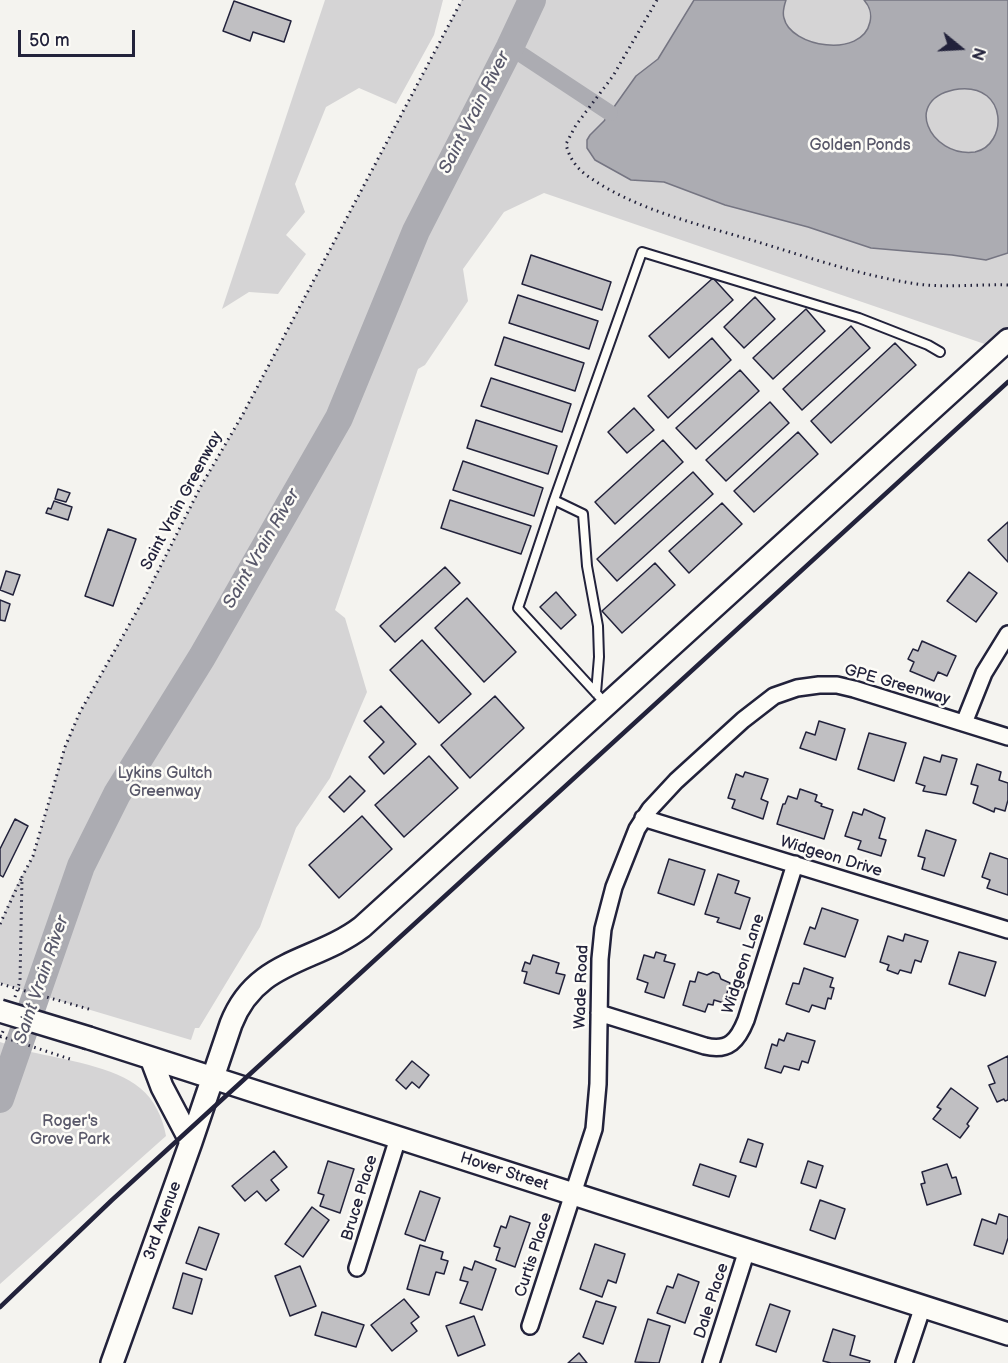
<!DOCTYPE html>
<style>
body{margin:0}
#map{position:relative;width:1008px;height:1363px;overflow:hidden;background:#f4f3ef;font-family:"Balsamiq Sans",sans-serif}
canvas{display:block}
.north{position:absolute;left:930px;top:18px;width:60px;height:60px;-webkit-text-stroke:4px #fdfcf7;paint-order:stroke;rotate:108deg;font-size:16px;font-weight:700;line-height:24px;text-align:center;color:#22223b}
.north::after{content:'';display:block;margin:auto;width:21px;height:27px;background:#22223b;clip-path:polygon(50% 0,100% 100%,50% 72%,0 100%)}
.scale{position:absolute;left:18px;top:30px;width:117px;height:27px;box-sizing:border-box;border:3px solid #22223b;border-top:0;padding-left:8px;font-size:18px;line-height:21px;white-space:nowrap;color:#22223b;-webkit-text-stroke:4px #fdfcf7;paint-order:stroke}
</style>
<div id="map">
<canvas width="1008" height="1363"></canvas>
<div class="north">N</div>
<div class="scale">50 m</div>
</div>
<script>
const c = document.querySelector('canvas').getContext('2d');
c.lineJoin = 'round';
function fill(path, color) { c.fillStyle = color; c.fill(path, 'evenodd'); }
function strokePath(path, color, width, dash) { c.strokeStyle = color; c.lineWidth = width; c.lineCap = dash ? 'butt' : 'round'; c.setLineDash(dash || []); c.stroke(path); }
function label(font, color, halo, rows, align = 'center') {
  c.font = font + ' "Balsamiq Sans",sans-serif'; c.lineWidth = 5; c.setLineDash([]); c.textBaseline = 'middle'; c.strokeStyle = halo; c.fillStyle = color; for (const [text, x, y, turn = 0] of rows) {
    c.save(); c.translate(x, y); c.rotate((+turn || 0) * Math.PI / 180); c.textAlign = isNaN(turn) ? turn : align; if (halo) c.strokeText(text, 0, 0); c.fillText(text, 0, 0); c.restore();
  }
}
const green = new Path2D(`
 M325,0H443L434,35L396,104L359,88L326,107L295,184L305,212L286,235L306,254L278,294L249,292L222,309Z
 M462,0H1008V352L544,193L504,212L463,269L468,301L425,365L418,369L335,610L345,618L367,692L330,778L296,828L260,927L199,1028H195L191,1040L0,983V924L13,892L33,856L65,747L80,712L146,595L201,486L243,414Z
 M0,1042C10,1045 20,1049 31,1052C62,1059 116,1067 140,1088C154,1099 163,1118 166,1136L0,1284Z`);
const water = new Path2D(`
 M694,0H786C784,6 782,12 784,18C790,47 862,59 870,22C872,13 870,7 864,0H1008V253L986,260L952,255L871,248L808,227L725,205L664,182L631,180L595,160L587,148V140L590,135L604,121L636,76L658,59ZM959,89C1008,84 1008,145 975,152C930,158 900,97 959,89Z`);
const canal = new Path2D(`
 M510,47L610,113`);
const river = new Path2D(`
 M0,1099L81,866L117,794L202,657L339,418L416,231L510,47L532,0`);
const building = new Path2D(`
 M234,1L291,21L284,42L253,32L250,41L223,31Z
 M531,255L611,282L602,310L522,284Z
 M713,278L733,300L669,358L649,336Z
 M518,295L598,321L589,349L509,323Z
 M755,297L775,319L744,348L724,327Z
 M806,309L825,331L773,379L753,358Z
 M851,326L870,348L802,410L783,389Z
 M504,337L584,363L575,391L495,365Z
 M712,338L731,360L668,418L648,396Z
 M895,343L916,365L831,443L811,421Z
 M740,370L759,391L696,449L676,428Z
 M491,378L571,404L562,432L481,406Z
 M770,402L789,423L726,481L706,460Z
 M634,408L654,430L627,453L608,432Z
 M476,420L557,446L548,474L467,448Z
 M798,432L818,454L754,512L734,491Z
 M663,440L683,462L615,524L595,502Z
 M463,461L543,488L534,516L453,490Z
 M693,472L713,494L617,581L597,559Z
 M58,489L70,493L66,502L55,499Z
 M450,500L531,526L521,554L441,528Z
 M54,501L72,507L68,520L46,513L48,508L51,509Z
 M722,503L742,524L689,573L669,551Z
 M1008,522V562L988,540Z
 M108,529L136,539L113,606L85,596Z
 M655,563L675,585L622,633L602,611Z
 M445,567L460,583L395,642L380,626Z
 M6,571L20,575L13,595L0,590Z
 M969,572L997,593L976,622L947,601Z
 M556,592L576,615L561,629L540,607Z
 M467,598L516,652L484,682L435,628Z
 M0,600L10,604L5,621L0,620Z
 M422,640L471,694L439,723L390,670Z
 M922,641L956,656L947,676L938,672L934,681L910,671L914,662L908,659L913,649L918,651Z
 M495,696L524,728L470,778L441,745Z
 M381,706L416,744L384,774L369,757L384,742L364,721Z
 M819,721L845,729L836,760L800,748L806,732L815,735Z
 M869,733L906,743L894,781L858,769Z
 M942,755L957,759L946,795L923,791L925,786L916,783L924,757L940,762Z
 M429,756L458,788L404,837L375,805Z
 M977,764L1001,772L999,780L1008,783V800L1005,811L995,808L994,812L973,803L978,786L971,784Z
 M745,772L768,779L761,799L768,802L763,819L732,808L735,800L728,798L736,774L743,777Z
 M350,776L365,791L344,812L329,797Z
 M800,789L817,795L815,801L822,804L821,806L833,810L824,839L777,824L783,804H785L788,796L797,799Z
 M864,809L885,818L879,838L886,840L881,856L858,849L861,841L845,836L853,812L862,815Z
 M362,816L392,849L339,898L309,865Z
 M15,819L28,826L3,877L0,875V849Z
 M926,830L956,840L944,876L922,869L925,858L918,856Z
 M990,853L1008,859V895L987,888L990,880L982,877Z
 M669,859L705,870L694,905L658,893Z
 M718,874L739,881L735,893L750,898L740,929L717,922L719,918L705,914Z
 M822,908L858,920L845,957L804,944L810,927L815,929Z
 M905,934L928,941L921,962L915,960L911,973L900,970L898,974L887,970L889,965L880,962L888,936L903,941Z
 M656,952L666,955L664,961L675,964L664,998L645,992L648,983L637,979L644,955L654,958Z
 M959,952L996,962L985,996L949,984Z
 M533,955L559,963L556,973L565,975L559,994L524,983L527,972L522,971L525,962L530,964Z
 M804,968L833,978L830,987L834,988L831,999L828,998L825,1009L812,1005L809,1012L786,1004L793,983L799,984Z
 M698,972L707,975L713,972L719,974L721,979L730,983L724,1003L714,1000L713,1005L708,1004L705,1012L683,1005L690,981L695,982Z
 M787,1033L815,1041L808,1063L802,1061L799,1070L784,1066L781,1073L765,1068L772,1044L777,1046L779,1039L784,1041Z
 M1008,1056V1100L1005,1101L1004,1099L997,1102L989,1085L995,1083L988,1066Z
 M412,1061L429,1075L419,1088L412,1082L406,1089L396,1080Z
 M951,1088L978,1108L967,1124L969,1126L960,1138L933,1119L941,1109L937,1107Z
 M748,1139L763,1144L756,1167L740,1162Z
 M274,1151L287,1167L271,1180L279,1190L266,1201L257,1191L245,1201L232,1186Z
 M328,1161L354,1169L340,1213L320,1206L324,1195L318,1193Z
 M808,1161L823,1166L816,1188L801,1183Z
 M700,1164L736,1176L729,1197L693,1185Z
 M947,1164L952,1178L956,1177L961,1194L927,1205L921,1184L925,1183L922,1172Z
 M420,1191L440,1198L425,1241L405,1234Z
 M820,1200L845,1209L835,1239L810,1230Z
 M312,1207L329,1220L303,1257L285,1244Z
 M999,1214L1008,1217V1238L1003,1254L974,1245L982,1219L996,1224Z
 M510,1216L530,1223L515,1267L496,1260L500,1248L494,1246L501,1226L506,1228Z
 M199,1227L219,1234L206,1270L186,1263Z
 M595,1244L625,1254L616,1283L608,1280L602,1297L580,1289Z
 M420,1245L443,1252L441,1259L448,1261L444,1274L436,1272L429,1295L407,1289Z
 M475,1261L496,1269L482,1310L460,1303L468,1282L460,1280L464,1267L472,1270Z
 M300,1266L316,1306L290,1316L275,1276Z
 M183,1273L202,1279L192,1314L173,1308Z
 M678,1274L699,1282L685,1323L657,1313L667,1286L673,1288Z
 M404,1299L419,1317L411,1323L417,1331L392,1351L371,1325Z
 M596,1301L616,1307L603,1344L583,1337Z
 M770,1304L790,1311L776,1352L756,1345Z
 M322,1312L364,1325L356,1347L315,1335Z
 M474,1316L485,1345L458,1356L446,1326Z
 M648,1319L670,1326L659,1363L635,1362Z
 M833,1329L855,1336L850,1355L870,1361L869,1363H831L823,1361Z
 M579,1353L587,1363H568Z`);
const path = new Path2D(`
 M657,0L613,76L576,125L566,144C569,158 577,169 589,177C638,211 702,225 758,242C810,258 863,276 917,284C947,288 978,284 1008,285
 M0,924L21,879
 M15,997L20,981L22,877L33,856L65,747L80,712L146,595L201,486L243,414L462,0
 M0,1038L4,1029`);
const lane = new Path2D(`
 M554,500L642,252L859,318L928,345L940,352
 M596,693L599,657L598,626L587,566L583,514L554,500L518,608L596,693L606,704`);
const street = new Path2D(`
 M964,723L984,673L1008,634
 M643,818L1008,930
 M599,1013L705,1046C729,1052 738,1040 746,1020L795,864
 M357,1268L398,1138
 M530,1326L594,1129L598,1084L600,959L603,929L614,887L637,829L650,809L676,781L743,720L774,696L797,688L819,685H837L854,689L1008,737
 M711,1363L747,1250
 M904,1363L923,1306`);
const secondary = new Path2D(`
 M89,1038L1008,1334
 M151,1058L162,1087L191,1142
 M112,1363L191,1142L231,1024C256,959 315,963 362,927L1008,340`);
const rail = new Path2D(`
 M0,1307L112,1200L1008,382`);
const pathBridge = new Path2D(`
 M1,984L92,1010
 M0,1036L73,1060`);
const secondaryBridge = new Path2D(`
 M0,1011L89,1038`);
const parkNames = [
 ["Golden Ponds",860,146],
 ["Lykins Gultch",165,774],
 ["Greenway",165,792],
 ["Roger's",70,1122],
 ["Grove Park",70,1140]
];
const streetNames = [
 ["Saint Vrain Greenway",182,501,-62],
 ["GPE Greenway",897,685,16],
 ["Widgeon Drive",831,857,17],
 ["Widgeon Lane",744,964,-72],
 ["Wade Road",582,987,-88],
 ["Hover Street",504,1172,18],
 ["Bruce Place",360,1198,-73],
 ["3rd Avenue",163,1221,-70],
 ["Curtis Place",534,1255,-72],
 ["Dale Place",712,1301,-72]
];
const waterNames = [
 ["Saint Vrain River",475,113,-63],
 ["Saint Vrain River",262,549,-60],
 ["Saint Vrain River",42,980,-71]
];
fill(green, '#d5d4d5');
fill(water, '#acacb2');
strokePath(water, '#757582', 1.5);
strokePath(canal, '#acacb2', 16);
strokePath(river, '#acacb2', 28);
fill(building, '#c0bfc2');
strokePath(building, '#22223b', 1.5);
strokePath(lane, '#22223b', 12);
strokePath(street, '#22223b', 20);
strokePath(secondary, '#22223b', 26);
strokePath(path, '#22223b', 3, [1.5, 4.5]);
strokePath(lane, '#fdfcf7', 8);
strokePath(street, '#fdfcf7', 15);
strokePath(secondary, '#fdfcf7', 21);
strokePath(rail, '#22223b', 4.5);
strokePath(secondaryBridge, '#22223b', 26, []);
strokePath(pathBridge, '#22223b', 3, [1.5, 4.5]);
strokePath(secondaryBridge, '#fdfcf7', 21);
label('16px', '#585769', '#fdfcf7', parkNames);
label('16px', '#22223b', '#fdfcf7', streetNames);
label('italic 18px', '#59596b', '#fdfcf7', waterNames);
</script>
